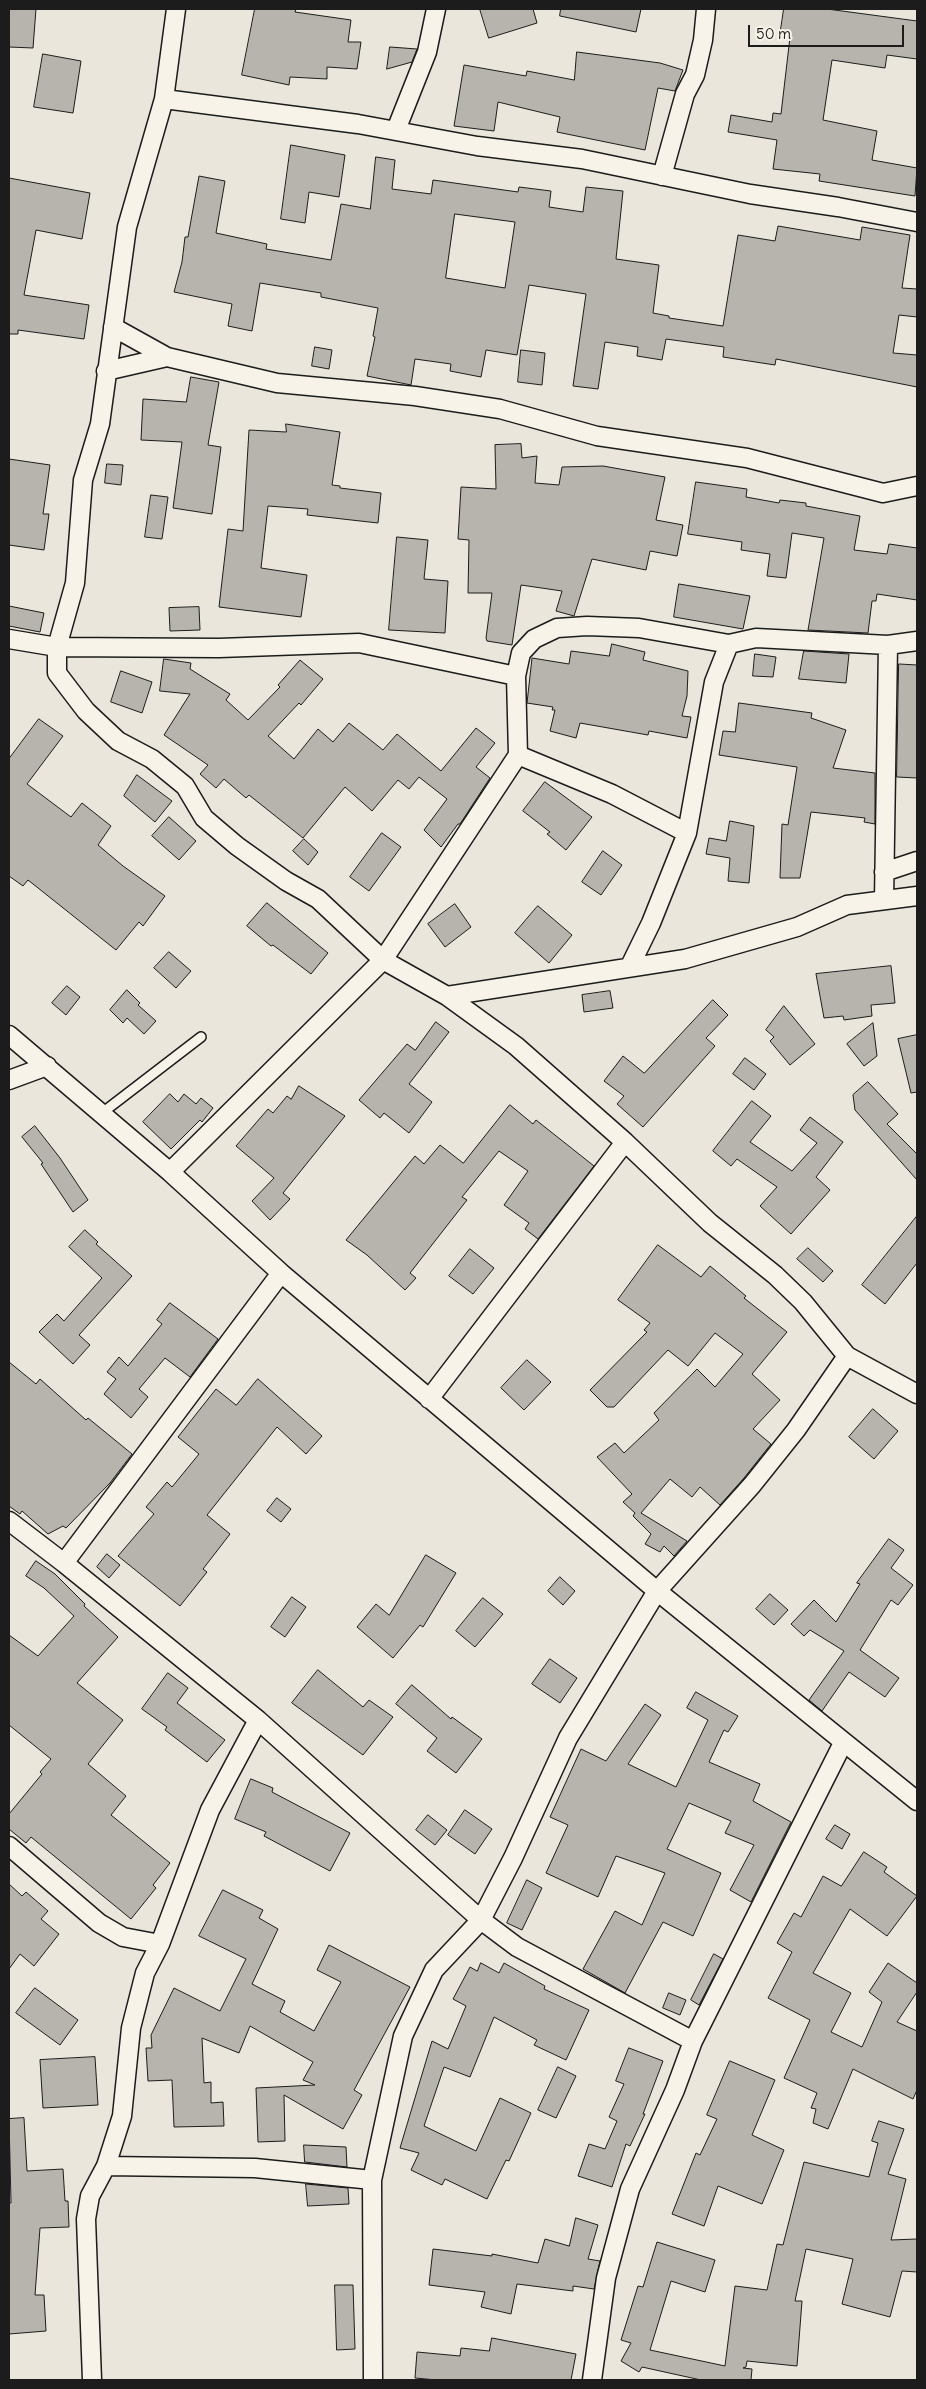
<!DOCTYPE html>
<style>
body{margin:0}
#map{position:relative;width:926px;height:2389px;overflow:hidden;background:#eae6dc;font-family:Delius,sans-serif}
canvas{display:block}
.frame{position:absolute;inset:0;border:10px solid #1c1c1c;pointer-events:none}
.scale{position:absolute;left:748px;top:25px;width:156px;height:22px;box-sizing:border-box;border:2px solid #1c1c1c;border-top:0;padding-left:6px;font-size:15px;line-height:18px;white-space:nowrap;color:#1c1c1c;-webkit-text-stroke:4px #f7f3e8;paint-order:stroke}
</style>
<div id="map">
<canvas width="926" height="2389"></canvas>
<div class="frame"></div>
<div class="scale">50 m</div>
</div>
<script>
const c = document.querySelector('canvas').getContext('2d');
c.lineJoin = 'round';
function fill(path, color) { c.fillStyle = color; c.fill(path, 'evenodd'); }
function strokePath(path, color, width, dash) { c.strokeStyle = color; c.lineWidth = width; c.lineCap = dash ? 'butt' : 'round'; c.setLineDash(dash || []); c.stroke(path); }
const building = new Path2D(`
 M9,9H36L33,48L9,47Z
 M255,9H296L295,12L351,20L348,42H361L357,69L327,67V79L290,77L289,85L242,75Z
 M480,9H533L537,23L489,38Z
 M561,9H641L636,32L560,16Z
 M784,9H827L917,21V59L887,55L885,68L832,60L823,120L877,131L872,160L917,168L915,196L819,181L820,174L773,169L777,140L728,132L731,115L772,122L773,113L781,114L790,37L780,36Z
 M390,47L417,49L412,62L387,69Z
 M577,52L660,63L683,70L675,91L658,88L645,150L557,132L560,117L498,102L494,131L454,126L464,65L526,76L527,71L574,80Z
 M43,54L81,61L73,113L34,107Z
 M291,145L345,155L339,197L309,192L305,223L281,219Z
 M376,157L395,160L392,189L431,194L433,180L518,192L519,187L551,191L549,207L583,212L586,187L623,191L616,259L659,265L653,313L669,316V318L723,326L738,235L775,241L778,226L860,240L862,227L910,235L902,288L917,289V317L899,315L893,353L917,355V387L776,359L775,365L723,357L724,347L666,339L662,360L637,356L638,347L605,342L598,389L573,386L586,294L529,285L517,355L486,350L481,377L450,371L451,364L415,359L411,385L367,376L375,337L373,336L378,308L321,297V293L260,283L252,331L228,326L232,304L174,292L182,262L185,237H188L199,176L225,181L216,233L267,244L266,249L331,260L341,204L370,209ZM455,214L515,222L505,288L446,278Z
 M9,178L90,193L82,239L36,230L24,295L89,305L84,339L18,330V334H9Z
 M315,347L332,350L329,369L312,366Z
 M521,350L545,353L542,385L518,382Z
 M191,377L219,382L208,445L221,447L212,514L173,508L182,442L141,440L143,399L186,402Z
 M286,424L340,432L332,485L340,486V488L381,493L378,523L307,515L308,509L268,506L261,568L307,575L301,617L219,607L228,529L243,531L249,430L286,432Z
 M521,444L522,458L537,456L535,483L559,485L562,467L603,466L665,477L656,520L683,525L677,556L650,551L646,570L592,559L574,616L556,611L562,591L521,585L512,645L487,641L486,638L492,593H468L469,540L458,539L461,487L496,489L495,445Z
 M9,459L50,465L43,514H49L44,550L9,545Z
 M107,464L123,465L121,485L105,483Z
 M696,482L747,489L746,497L779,503L780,500L806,503V506L860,516L854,550L887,554L889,544L917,548V600L877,594L876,601H872L868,633L808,630L824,538L792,533L786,578L767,576L770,554L741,550L742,542L688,534Z
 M151,495L168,497L162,539L145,537Z
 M397,537L428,540L424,579L448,581L445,633L389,630Z
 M679,584L750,596L743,629L674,617Z
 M9,606L44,613L40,632L9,626Z
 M199,607L200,630L170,631L169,608Z
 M612,644L645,652L643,660L688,671L687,696L682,716L691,717L687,738L649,731L648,735L580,723L576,738L550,731L555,710H552L553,707L527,703L532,658L569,664L571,651L609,656Z
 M804,651L849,654L846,683L799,679Z
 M755,654L776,657L773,677L753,676Z
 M164,659L191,663L190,669L230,694L226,700L248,720L280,687L278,685L300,660L323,679L301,705L299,703L268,736L294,759L318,729L333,742L349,723L383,750L397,734L441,771L476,728L495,743L476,767L490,778L460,824H458L441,847L424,830L447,799L419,777L409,789L398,780L372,811L345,787L303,838L249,795L246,798L224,779L216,788L200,774L208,765L164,735L190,694L160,691Z
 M899,664L917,665V778L897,777Z
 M121,671L152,682L142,713L111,702Z
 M739,703L812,713L811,718L846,730L833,768L875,773V824L864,822L865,818L811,812L800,878H780L782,824L788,825L797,767L719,755L723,731L735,732Z
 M39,719L63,736L27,784L71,817L82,803L111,826L98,845L123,866L165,896L143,926L139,922L116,950L28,880L23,886L9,876V759Z
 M137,775L172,801L155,822L124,796Z
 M545,782L592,817L566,850L547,834L550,832L523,811Z
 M169,817L196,841L179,860L152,836Z
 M730,821L754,826L749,883L728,881L730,858L706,854L709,838L726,841Z
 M382,833L401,847L369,891L350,877Z
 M304,839L318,852L308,865L293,851Z
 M603,851L622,865L601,895L582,882Z
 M267,903L328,953L311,974L273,945L271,946L247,926Z
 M455,904L471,927L445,947L428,924Z
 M538,906L572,935L549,963L515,933Z
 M169,952L191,971L176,988L154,968Z
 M891,966L895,1003L871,1005L872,1016L844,1020L843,1016L824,1018L816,974Z
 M67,986L80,997L66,1015L52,1003Z
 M127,990L140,1003L138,1005L156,1021L144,1034L127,1018L123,1023L110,1010Z
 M610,991L613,1008L584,1012L582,995Z
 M713,1000L728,1015L706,1038L715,1046L643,1127L617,1104L624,1096L604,1081L623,1056L644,1073Z
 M784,1006L815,1044L790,1065L770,1041L774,1037L766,1030Z
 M436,1022L449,1032L409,1084L432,1102L409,1133L384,1113L380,1118L359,1100L407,1044L415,1050Z
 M873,1023L877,1056L864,1066L847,1044Z
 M917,1035V1092L911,1093L898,1039Z
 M745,1058L766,1074L754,1090L733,1074Z
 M868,1082L898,1114L887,1124L917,1154V1180L855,1110L853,1095Z
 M299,1086L345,1116L283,1193L290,1199L270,1220L252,1201L274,1178L236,1146L268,1109L273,1113L287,1096L291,1099Z
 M170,1094L178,1102L184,1094L196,1104L201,1098L213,1108L202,1122L200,1120L171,1149L143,1122Z
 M752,1101L771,1116L750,1142L792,1171L817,1143L800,1130L810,1117L843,1142L816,1177L830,1190L791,1234L760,1206L777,1187L737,1159L731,1166L713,1151Z
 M510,1105L533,1124L536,1120L594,1166L538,1239L525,1229L529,1223L504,1205L528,1171L499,1151L462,1197L467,1200L410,1273L416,1278L405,1290L367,1255L346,1240L415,1156L424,1164L440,1145L463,1163Z
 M35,1126L60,1158L88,1200L73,1212L41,1164L43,1163L22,1137Z
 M917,1216V1263L885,1304L862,1285Z
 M85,1230L98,1242L96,1244L132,1276L79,1335L90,1345L73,1364L39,1332L57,1314L64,1321L102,1278L69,1247Z
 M658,1245L701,1277L710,1266L746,1296L744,1298L787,1332L752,1374L780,1400L753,1429L771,1444L744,1478L720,1505L700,1487L692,1497L670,1479L641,1513L687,1541L674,1556L664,1546L660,1552L645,1544L651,1534L633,1516L635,1513L623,1502L632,1494L597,1457L615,1443L624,1453L659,1420L654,1413L697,1369L715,1387L743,1354L715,1333L688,1366L668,1350L614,1407H607L590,1390L647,1332L644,1330L650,1323L618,1300Z
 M808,1248L833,1271L823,1282L797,1259Z
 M470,1249L494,1268L473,1294L449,1276Z
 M170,1303L218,1339L190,1377L165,1358L139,1389L148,1397L131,1418L104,1394L116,1379L107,1372L119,1357L128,1366L162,1324L157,1320Z
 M527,1360L551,1382L524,1410L501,1388Z
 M9,1362L36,1384L40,1379L86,1420L88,1418L132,1454L110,1483L66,1528L63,1526L48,1534L22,1511L20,1514L9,1506Z
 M258,1379L322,1436L306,1454L277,1427L207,1515L230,1534L203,1569L207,1572L180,1606L118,1556L154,1514L146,1507L167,1482L172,1487L199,1454L178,1437L216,1389L236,1405Z
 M873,1409L898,1431L874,1459L849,1437Z
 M277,1498L291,1509L281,1522L267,1511Z
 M889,1539L904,1550L891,1568L913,1585L898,1605L891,1600L860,1650L899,1678L885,1697L849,1672L822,1711L809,1700L844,1651L810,1630L804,1636L791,1624L814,1600L836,1622L860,1584L857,1583Z
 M107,1554L120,1565L109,1578L97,1567Z
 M426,1555L456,1573L423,1627L420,1625L393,1658L357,1627L376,1604L389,1615Z
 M36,1561L55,1574L85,1604L84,1606L118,1637L77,1683L123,1720L88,1764L126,1796L111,1815L170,1863L153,1885L156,1888L131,1919L31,1837L26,1843L9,1829V1814L42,1774L40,1772L51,1759L9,1725V1635L38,1656L74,1616L44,1588L26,1576Z
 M560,1577L575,1591L563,1605L548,1591Z
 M770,1594L788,1610L774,1625L756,1609Z
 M292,1597L306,1607L285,1637L271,1627Z
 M483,1598L503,1614L475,1647L456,1631Z
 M550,1659L577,1678L560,1703L532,1684Z
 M318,1670L363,1707L369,1700L393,1717L363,1755L292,1703Z
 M168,1673L188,1688L177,1703L225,1740L207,1762L165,1730L167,1727L142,1709Z
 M412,1685L451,1719L452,1717L482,1739L456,1773L427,1751L437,1738L396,1704Z
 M696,1692L738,1716L728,1732L724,1730L709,1762L760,1784L753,1801L791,1822L751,1902L730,1890L754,1845L725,1833L731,1821L689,1803L667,1849L721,1873L693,1936L663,1922L625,1993L583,1969L615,1911L642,1925L665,1873L616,1856L598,1897L546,1873L568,1825L550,1817L581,1749L606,1761L645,1704L661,1715L628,1764L676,1787L708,1720L687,1708Z
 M251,1779L273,1788L272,1792L350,1833L330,1871L264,1836L266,1832L235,1819Z
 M465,1810L492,1829L475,1854L448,1835Z
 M428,1815L447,1830L435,1845L416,1830Z
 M835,1825L850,1834L842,1849L826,1839Z
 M864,1852L887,1867L884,1872L917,1896L887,1936L850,1909L813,1973L851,1993L831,2032L862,2047L882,2002L869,1992L888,1963L917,1983V1992L897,2022L917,2031V2090L913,2099L853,2069L828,2129L813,2123L816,2109L811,2108L817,2093L784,2078L810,2020L768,1998L792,1952L777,1943L794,1913L801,1917L823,1876L841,1886Z
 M527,1880L542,1888L522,1930L507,1923Z
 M9,1884L22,1896L26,1892L48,1911L41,1919L59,1934L34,1966L20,1954L9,1969Z
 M223,1890L263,1910L259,1918L278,1929L252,1984L285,2001L280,2012L314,2031L341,1982L317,1970L329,1945L410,1987L354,2090L362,2095L343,2129L284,2095L285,2141L258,2142L256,2088L315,2085L303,2080L313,2062L250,2026L239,2053L202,2038L204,2083L211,2082V2103L223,2102L224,2126L174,2127L172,2080L148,2081L146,2048H152L151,2035L174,1988L220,2011L246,1959L199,1936Z
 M714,1954L723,1959L699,2005L691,2000Z
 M481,1963L499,1973L504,1963L545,1986L544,1989L589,2010L566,2060L534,2045L537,2040L494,2017L470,2077L444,2067L424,2126L476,2151L500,2098L531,2113L509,2161L506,2160L487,2199L445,2179L442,2185L411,2170L419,2153L400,2148L432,2041L448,2049L466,2006L453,1999L470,1967L477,1971Z
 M35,1988L78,2020L60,2045L16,2013Z
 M669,1993L686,2000L680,2015L663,2008Z
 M629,2048L663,2061L643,2114H645L630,2146L626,2144L612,2187L578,2176L589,2144L605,2149L617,2121L609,2117L624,2084L616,2081Z
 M95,2057L98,2105L43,2108L40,2060Z
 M730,2061L775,2080L752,2135L784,2150L762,2204L718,2186L704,2226L672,2214L696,2153L700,2155L717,2119L707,2115Z
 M558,2067L576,2076L556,2118L538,2110Z
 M24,2118L27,2171L63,2169L65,2201H68L69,2227L40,2228L35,2295H44L46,2331L9,2334V2203H11L9,2119Z
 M879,2121L904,2129L888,2174L906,2179L891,2240L917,2239V2272L902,2271L890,2317L842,2304L853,2259L806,2249L795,2301H802L797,2366L747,2361L746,2367L743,2368L752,2369L751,2380H701L642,2367L639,2372L621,2361L631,2343L621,2340L638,2286L643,2287L657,2242L715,2260L705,2292L671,2281L650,2350L725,2366L735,2286L767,2290L777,2244L783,2245L804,2162L869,2177L878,2143L872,2141Z
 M304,2145L346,2147L347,2167L305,2162Z
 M306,2184L348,2188L349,2204L308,2206Z
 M576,2218L598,2225L588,2259L600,2261L594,2289L573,2286V2291L517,2284L511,2314L481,2307L485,2292L429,2285L433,2249L492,2256V2254L538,2263L545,2239L569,2246Z
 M335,2285H353L355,2349L337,2350Z
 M492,2338L576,2354L571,2380H437L415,2378L417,2352L460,2356L461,2348L489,2351Z`);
const lane = new Path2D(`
 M102,1113L201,1037`);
const street = new Path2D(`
 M176,9L164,99L127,227L100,424L83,480L75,583L57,647V673L86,711L118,741L152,759L185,786L204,818L237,846L286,881L318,899L383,960L447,996L516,1046L625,1142L710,1223L775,1275L803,1302L847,1356L917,1394
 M164,99L358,124L477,146L582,159L750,194L838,207L917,222
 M396,130L427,52L436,9
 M662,176L685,94L695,75L703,40L706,9
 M113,327L167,357L277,383L415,396L500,409L597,436L747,458L883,493L917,486
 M106,371L167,357
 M9,639L57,647L219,648L359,643L516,676
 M518,755L612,794L687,833
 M884,872L917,861
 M884,900L888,645
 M630,966L651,923L687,833L714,682L729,644
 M447,996L685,959L797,927L847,905L917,896
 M9,1035L170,1172L281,1273L657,1591L917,1801
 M9,1080L47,1066
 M170,1172L383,960L518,755L516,676L521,653L534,639L557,628L587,626L639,628L729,644L756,638L888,645L917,641
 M429,1399L625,1142
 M9,1521L64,1563L258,1720L481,1920L517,1947L693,2041
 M64,1563L281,1273
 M258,1720L210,1810L160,1944L145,1973L131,2028L122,2116L106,2166L255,2168L372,2180
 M9,1846L99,1923L123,1937L160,1944
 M92,2380L86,2219L90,2196L106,2166
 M373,2380L372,2180L403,2036L434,1970L481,1920L513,1858L568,1738L657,1591L752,1485L796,1430L847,1356
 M592,2380L606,2278L630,2189L675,2090L693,2041L843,1743`);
fill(building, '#b6b4ac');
strokePath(building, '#1c1c1c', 1);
strokePath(lane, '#1c1c1c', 12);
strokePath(street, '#1c1c1c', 21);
strokePath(lane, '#f7f3e8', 9);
strokePath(street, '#f7f3e8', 18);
</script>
